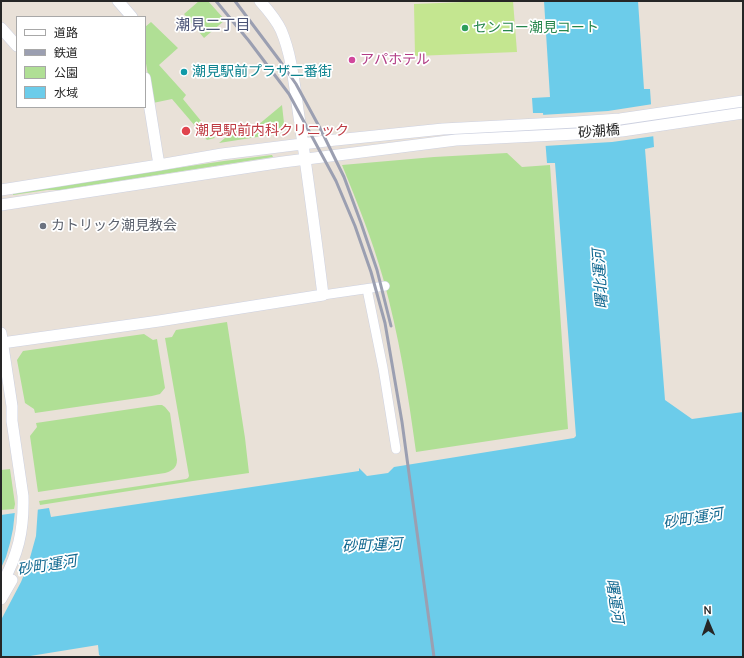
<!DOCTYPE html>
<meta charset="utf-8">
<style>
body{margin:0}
#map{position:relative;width:744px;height:658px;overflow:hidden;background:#e9e1d8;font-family:Manrope,"Noto Sans JP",sans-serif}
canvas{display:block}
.frame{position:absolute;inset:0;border:2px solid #262626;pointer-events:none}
.legend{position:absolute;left:16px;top:16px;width:130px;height:92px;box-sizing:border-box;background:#fff;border:1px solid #a8a8a8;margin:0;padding:5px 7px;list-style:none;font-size:12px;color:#262626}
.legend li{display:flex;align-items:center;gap:8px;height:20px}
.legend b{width:20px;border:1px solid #a8a8a8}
.north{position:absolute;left:688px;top:602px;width:40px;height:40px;-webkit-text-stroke:3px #fff;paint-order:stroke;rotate:358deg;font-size:11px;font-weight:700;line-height:16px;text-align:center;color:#262626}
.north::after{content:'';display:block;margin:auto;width:14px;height:18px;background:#262626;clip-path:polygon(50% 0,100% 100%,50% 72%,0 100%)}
</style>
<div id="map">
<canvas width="744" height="658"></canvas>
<div class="frame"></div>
<ul class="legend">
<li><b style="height:5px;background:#fff"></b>道路</li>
<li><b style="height:5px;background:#9b9fb1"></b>鉄道</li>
<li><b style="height:11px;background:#b0df95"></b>公園</li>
<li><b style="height:11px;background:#6cccea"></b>水域</li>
</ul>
<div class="north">N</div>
</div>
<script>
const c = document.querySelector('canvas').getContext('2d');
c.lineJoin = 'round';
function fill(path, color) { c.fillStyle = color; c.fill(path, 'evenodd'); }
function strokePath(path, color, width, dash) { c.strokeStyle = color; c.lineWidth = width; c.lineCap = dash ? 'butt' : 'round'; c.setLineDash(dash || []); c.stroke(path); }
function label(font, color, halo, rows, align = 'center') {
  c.font = font + ' Manrope,"Noto Sans JP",sans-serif'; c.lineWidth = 3.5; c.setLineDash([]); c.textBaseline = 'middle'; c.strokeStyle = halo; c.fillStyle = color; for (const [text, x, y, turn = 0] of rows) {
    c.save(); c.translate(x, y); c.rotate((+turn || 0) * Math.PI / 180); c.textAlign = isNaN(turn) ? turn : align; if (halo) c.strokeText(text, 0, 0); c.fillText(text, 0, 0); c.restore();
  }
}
const green = new Path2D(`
 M199,1H208L225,20L204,38L184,14Z
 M151,22L178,48L159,65L186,95L183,99L215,138L207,140L172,99L153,103L145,58V27Z
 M282,105L284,123L276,134L219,143L238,127L246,135Z
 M507,153L522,167L550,165L568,429L416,452C408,393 399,335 383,278C372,239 357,202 342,165L434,157Z
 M272,155L273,157L60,190H47L13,195V192L224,161Z
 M227,322L245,438L249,473L193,481L40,505L39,501L186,479L188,478L189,476L165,338L172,337L176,330Z
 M144,334L153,340L157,339L165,388L160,394L152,396L35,413L34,409L25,403L17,360L23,351Z
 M158,405H162L165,407L170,413L177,460C177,468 172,471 165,473L38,492L30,436L37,427L36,423Z
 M10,469L15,504L14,509L1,510V470Z`);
const pitch = new Path2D(`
 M490,1H513L517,52L415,56L414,4Z`);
const water = new Path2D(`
 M544,1H638L644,89H650L654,147L645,149L665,400L692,419L743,412V657H102L99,655L98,645L24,657H1V515L49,508L51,517L359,471V468L367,476L388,473L394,467L574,438L576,436L555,163H547L543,113H533L532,98L550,97Z`);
const pier = new Path2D(`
 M653,104L655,136L612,142L544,146L541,115L608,111Z
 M38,507L36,536L28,565L21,582L1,620V568L6,557L10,543L13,529L15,511Z`);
const minor = new Path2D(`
 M367,289L383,368L396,449
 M323,295L385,286`);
const tertiary = new Path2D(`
 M118,1L132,17
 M1,28L17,46
 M145,78L159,165
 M1,190L159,165L222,154L326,141L443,129L576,122L620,119L743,101
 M1,205L283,162L456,140L576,134L622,131L743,113
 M1,333L12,406V421L23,496C24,531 18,555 1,586
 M2,343L159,321L323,295C316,237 308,180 300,123C295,93 293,58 281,30C276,19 268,10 260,1
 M1,599L12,580`);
const rail = new Path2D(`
 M216,1L249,41L289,94L336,181L355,226L371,272L385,323L402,422L434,657
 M235,1L280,61L296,84L321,130L344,177L361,223L377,270L391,326`);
const markers = [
 [465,28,4,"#2e9e5b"],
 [352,60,4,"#d1479c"],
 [184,72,4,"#0f9aa8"],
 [186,131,5,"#e0444e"],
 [43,226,4,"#6b7280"]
];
const leisureNames = [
 ["センコー潮見コート",473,28]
];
const hotelNames = [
 ["アパホテル",360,60]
];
const cultureNames = [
 ["潮見駅前プラザ二番街",192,72]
];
const healthNames = [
 ["潮見駅前内科クリニック",195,131]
];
const streetNames = [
 ["砂潮橋",599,132,-5]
];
const worshipNames = [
 ["カトリック潮見教会",51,226]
];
const neighbourhoodNames = [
 ["潮見二丁目",213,26]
];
const waterNames = [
 ["曙北運河",601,279,-94],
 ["砂町運河",693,519,-9],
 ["砂町運河",372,546,-3],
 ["砂町運河",47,566,-9],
 ["曙運河",614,601,81]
];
fill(green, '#b0df95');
fill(pitch, '#c4e690');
fill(water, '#6cccea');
fill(pier, '#e9e1d8');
strokePath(minor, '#cdd1e0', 10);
strokePath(tertiary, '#cdd1e0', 12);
strokePath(minor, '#fff', 9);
strokePath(tertiary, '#fff', 11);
strokePath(rail, '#9b9fb1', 3);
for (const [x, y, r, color] of markers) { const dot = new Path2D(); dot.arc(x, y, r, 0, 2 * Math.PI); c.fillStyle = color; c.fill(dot); strokePath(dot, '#fff', 1.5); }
label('14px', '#27864d', '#fff', leisureNames, 'left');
label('14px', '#b23c85', '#fff', hotelNames, 'left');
label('14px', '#0d838f', '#fff', cultureNames, 'left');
label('14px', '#be3a42', '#fff', healthNames, 'left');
label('14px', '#262626', '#fff', streetNames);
label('14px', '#5b616d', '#fff', worshipNames, 'left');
label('15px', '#495275', '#fff', neighbourhoodNames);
label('italic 15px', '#116890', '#fff', waterNames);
</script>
